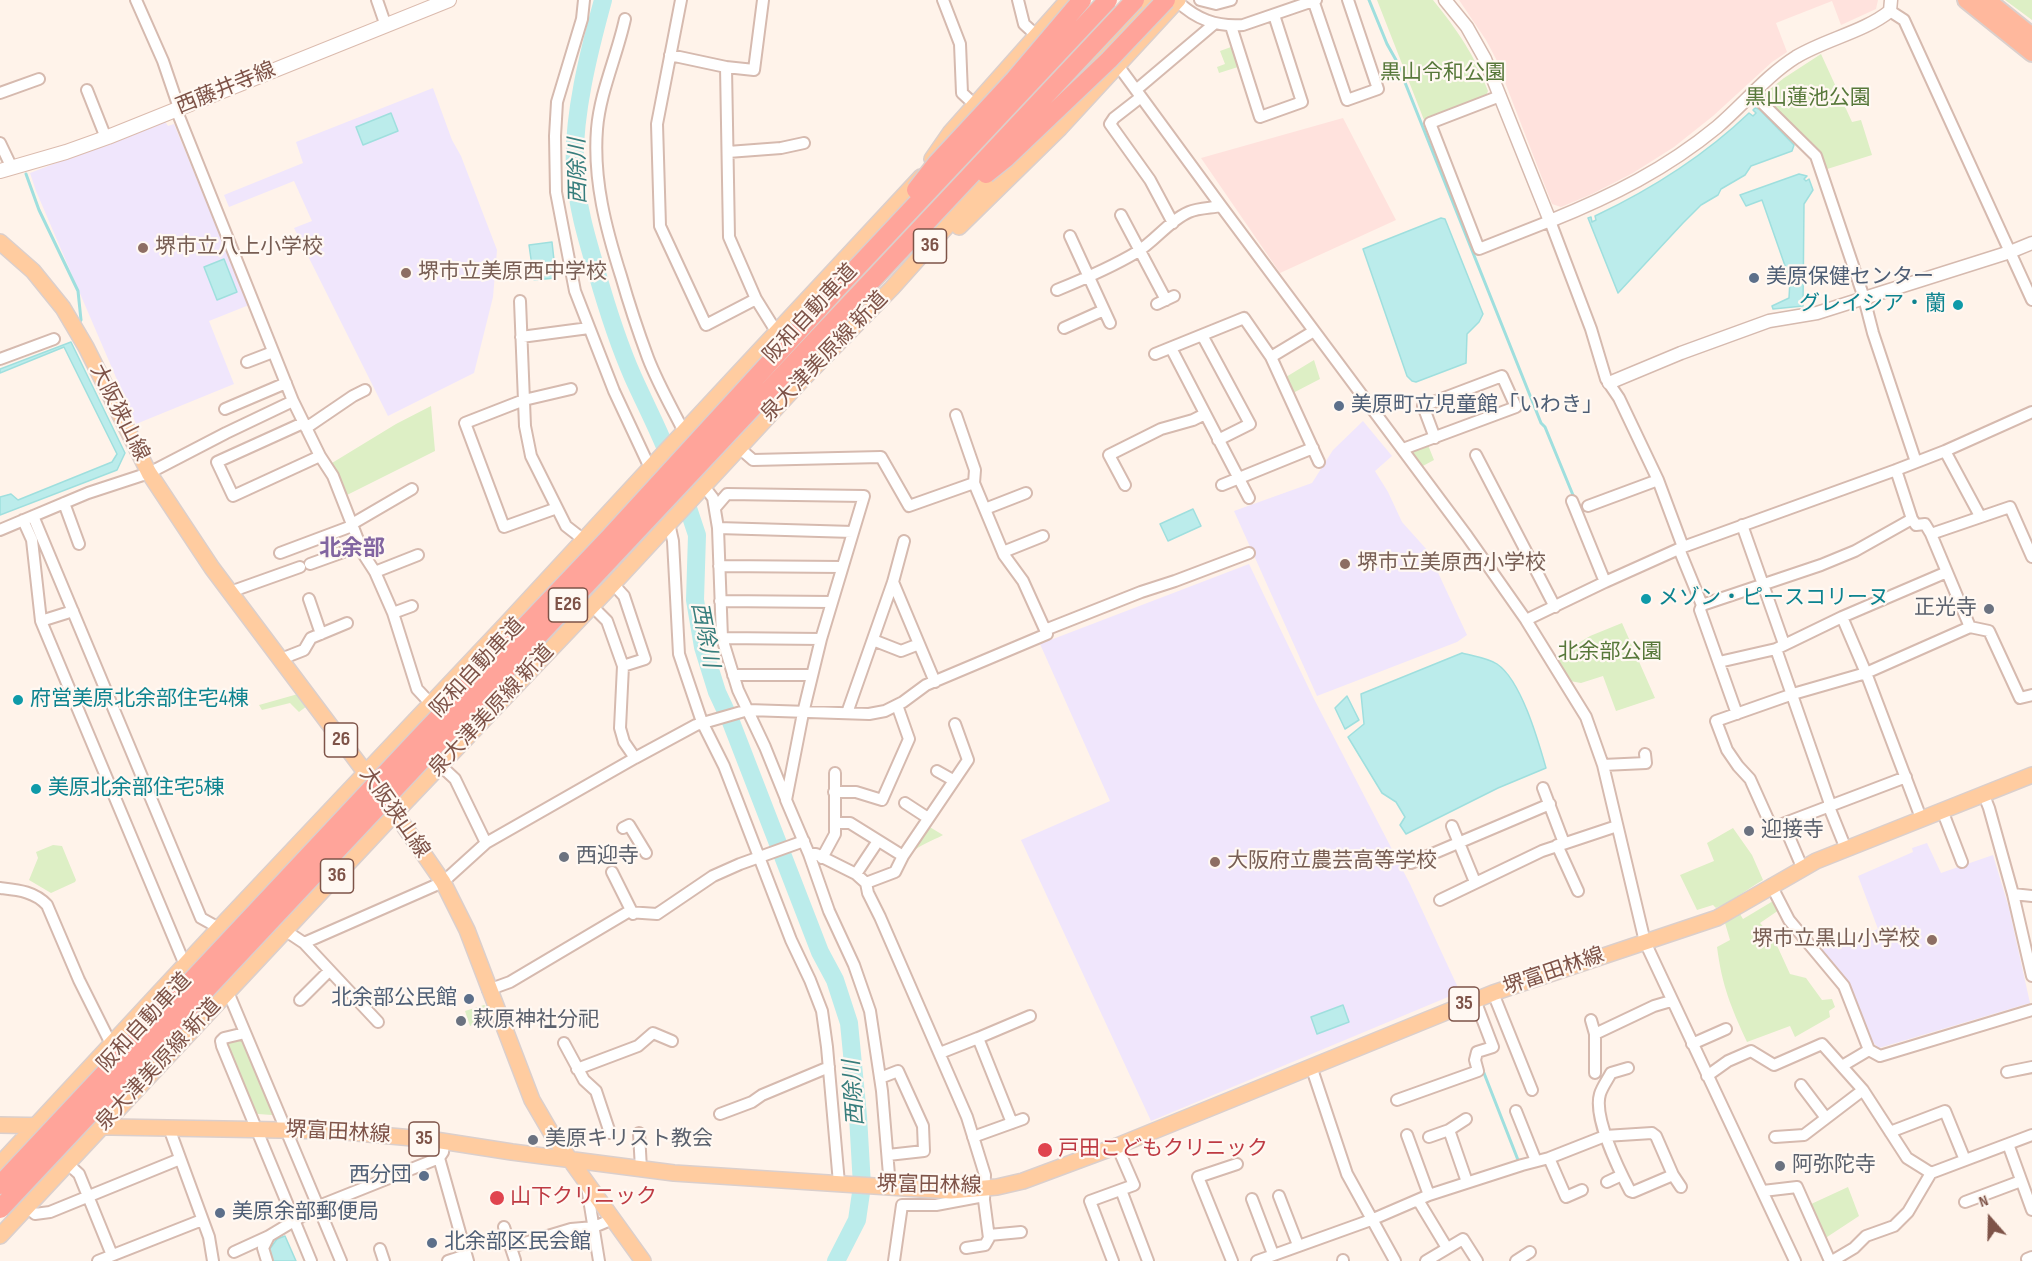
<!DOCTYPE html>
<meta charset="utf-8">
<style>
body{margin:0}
#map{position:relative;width:2032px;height:1261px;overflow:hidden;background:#fff3ea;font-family:"Sofia Sans Condensed",sans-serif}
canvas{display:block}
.north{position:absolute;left:1960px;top:1189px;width:60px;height:60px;-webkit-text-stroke:4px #fff8f2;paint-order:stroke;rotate:340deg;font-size:16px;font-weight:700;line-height:24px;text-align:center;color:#7e5348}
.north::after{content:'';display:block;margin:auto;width:21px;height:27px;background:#7e5348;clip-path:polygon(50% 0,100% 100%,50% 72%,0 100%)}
</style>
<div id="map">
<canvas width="2032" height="1261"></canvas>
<div class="north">N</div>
</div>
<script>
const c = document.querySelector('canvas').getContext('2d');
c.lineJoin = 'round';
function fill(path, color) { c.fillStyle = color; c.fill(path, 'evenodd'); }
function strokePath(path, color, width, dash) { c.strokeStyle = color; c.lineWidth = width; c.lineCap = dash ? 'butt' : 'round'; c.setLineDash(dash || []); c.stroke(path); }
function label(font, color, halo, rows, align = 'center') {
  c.font = font + ' "Sofia Sans Condensed","Noto Sans JP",sans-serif'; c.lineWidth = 4.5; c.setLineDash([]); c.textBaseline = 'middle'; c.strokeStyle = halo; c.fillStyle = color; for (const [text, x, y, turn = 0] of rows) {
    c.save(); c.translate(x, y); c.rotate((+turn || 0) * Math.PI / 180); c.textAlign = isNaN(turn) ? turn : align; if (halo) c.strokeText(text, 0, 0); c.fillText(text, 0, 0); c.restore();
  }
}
const commercial = new Path2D(`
 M1459,0H1878L1876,9L1841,25L1832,1L1776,23L1787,52L1772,62L1713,116L1674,147L1633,173L1592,194L1561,207L1552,204L1496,59L1486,40Z
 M1343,118L1396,220L1280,273L1201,158Z`);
const education = new Path2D(`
 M433,88L452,140L461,156L497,250L493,297L474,373L388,416L294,228L312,221L294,181L229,207L224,195L303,163L296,142Z
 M165,121L168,126L174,124L249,305L209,321L234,384L136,424L36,191L30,173Z
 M1363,421L1392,456L1375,471L1388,492L1402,522L1428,551L1467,635L1457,642L1317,696L1234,511L1312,483L1333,450Z
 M1249,564L1313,697L1410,884L1460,992L1151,1121L1021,840L1110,801L1040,644Z
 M1927,843L1941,873L1993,855L2009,908L2030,1003L1879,1048L1872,1042L1820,950L1878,929L1858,876L1913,852L1912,848Z`);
const green = new Path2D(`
 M1377,0H1433C1458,31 1474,54 1488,91L1486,96L1424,120Z
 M2005,0H2032V20Z
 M1231,47L1238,67L1219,73L1217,67L1225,64L1220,51Z
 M1821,54L1852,122L1861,120L1872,155L1824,170L1764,100V94L1784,78Z
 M1314,360L1320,379L1293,393L1286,377Z
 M431,406L435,451L347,495L332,463L396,424Z
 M1428,445L1434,460L1421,467L1412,455L1413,451Z
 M1622,623L1655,698L1616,711L1603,676L1581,683L1570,681L1557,656L1590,636Z
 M298,694L307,706L299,712L290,703L262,710L259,705Z
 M928,826L943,835C932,841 921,844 911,853Z
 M1733,828L1752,855L1763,880C1746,890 1734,900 1716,908L1713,905L1697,910L1680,875L1714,861L1707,843Z
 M53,845L62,846L76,880L75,882L51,893L29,880L38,858L36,852Z
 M1773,901L1779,910L1760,923L1774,939L1790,974L1806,978L1822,1000L1832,999L1835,1007L1829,1011L1830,1017L1795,1037L1790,1026L1747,1042C1731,1007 1722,986 1717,947L1730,940L1725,923L1740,914L1743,919Z
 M484,1005L488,1007L492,1018L470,1026L465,1011Z
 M238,1039L244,1042L274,1112L272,1115L258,1114L253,1110L227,1044L229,1041Z
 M1848,1187L1859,1216L1824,1239L1809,1205Z`);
const water = new Path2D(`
 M1755,108L1759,109L1794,145L1792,151L1751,166L1745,175L1721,189L1718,195L1701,205L1683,223L1618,293L1588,218L1591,217L1592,222L1596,220L1595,216C1652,189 1703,157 1749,113L1753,116L1756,113L1753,110Z
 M391,113L398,131L363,145L356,127Z
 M1799,174L1807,176L1804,179L1806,181L1809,179L1813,190L1804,204L1803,306L1773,309L1772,306L1789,298L1790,280L1762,200L1746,206L1740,195Z
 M1441,218L1445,219L1483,314L1479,322L1467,334L1466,363L1416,382L1412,381L1407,376L1363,249Z
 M552,242L556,278L534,280L529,245Z
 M224,259L237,292L217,300L204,267Z
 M71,342L125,453L117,470L0,515V497L11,494L18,500L112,462L117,454L64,347L0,373V369Z
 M1193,509L1201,526L1168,541L1160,524Z
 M1462,653C1473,656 1488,658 1497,664C1521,680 1538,740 1546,768L1498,788L1406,834L1400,825L1405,817L1396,802L1382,793L1348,737L1364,724L1361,694Z
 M1347,696L1359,720L1345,729L1335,708Z
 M1343,1005L1349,1022L1317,1034L1311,1017Z
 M285,1236L296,1261H271L269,1250L277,1239Z`);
const stream = new Path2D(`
 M1369,0L1387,44L1396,60L1541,423L1545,427L1575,500
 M26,174L39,210L78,291L81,320L79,323
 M1482,1068L1518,1160`);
const river = new Path2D(`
 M603,0C589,51 572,118 575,171C577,207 587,239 597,273C607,308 618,343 633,377C646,406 661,434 672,464
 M682,490L697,535L695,600L703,647L717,692L731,722L820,952L835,980L849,1023L858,1116L862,1186L857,1220L836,1261`);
const minor = new Path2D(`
 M136,0L163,61L179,108
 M377,0L386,26
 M584,0L582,19L557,102L555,136L556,192L575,291L614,391L650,468
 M681,0L657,124L660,226L706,325L756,299
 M763,0L754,70L726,67L729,237L756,299L779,336
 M943,0L960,44L962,93L975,105
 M1018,0L1024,24L1036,35
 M1200,0L1216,4L1231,0
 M1313,0L1347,100L1378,89L1348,0
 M1177,1C1196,19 1216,27 1243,25L1316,0
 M1890,11L1904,20L2032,300
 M625,19C617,56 600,92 597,129C593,180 606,229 621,276C629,304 638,331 648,358C658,384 672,408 684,432
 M1231,26L1260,117L1302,102L1274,15
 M670,55L726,67
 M1114,60L1221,206L1467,536L1526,620L1586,717L1603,765L1645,942L1795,1261
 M87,90L106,138
 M1136,90L1214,24
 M0,93L39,79
 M1752,93L1816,156L1864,298L1873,333L1916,462
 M1500,96L1430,123L1479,249L1550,221L1591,329L1606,379L1619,398L1658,480L1683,547
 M1141,97L1114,118L1110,124L1150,180L1173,223
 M176,109L293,401L320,456L333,476L364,555L375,572L393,613L417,689L431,704
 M0,143L12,168
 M728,152L781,148L804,143
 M1121,215L1166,300
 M1070,236L1110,323
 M1057,290C1084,279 1112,267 1137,252C1155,241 1170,220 1189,212C1198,208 1211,208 1221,206
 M520,301L525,426L531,456L566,526L584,540
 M1157,304L1174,296
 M1064,328L1104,310
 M1202,335L1250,424L1218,440
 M521,337L589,328
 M1171,348L1249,498
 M1155,354L1244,318L1271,357L1319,462
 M1271,357L1314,331
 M0,359L54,339
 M247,362L273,352
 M225,409L286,383
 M956,415L975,470L974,483
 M303,423L217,462L233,496L320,456
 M306,428L353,396L365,390
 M1403,449L1516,407L1502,376L1423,406L1435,438
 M1945,451L1980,516
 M1476,455L1555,607
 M1896,470L1912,519L1916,525L1925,524L1931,534L1970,627
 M703,485L713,498L718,528L722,638L738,690L765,747L786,799
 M1125,485L1109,455L1161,429L1193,420L1205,414
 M1222,485L1313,448
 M1572,501L1605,582
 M64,503L79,544
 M1588,506L1658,480
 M557,508L504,527L465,423L524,400L571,389
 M715,508L727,494L864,496L821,639L803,713L786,800L809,854L829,911L854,965L870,1011L882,1091L890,1187
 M985,509L1026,493
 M33,516L201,918L219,928
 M23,520L32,540L41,621L185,965
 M669,523L673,541L679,654L702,722L724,766L791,940L810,980L822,1011L827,1047L839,1183
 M352,524L412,489
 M1742,525L1784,644
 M718,528L853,532
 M0,530L88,493L149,473L226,433L293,401
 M1931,534L2010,507L2032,557
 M1679,549L1702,605L1700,610L1737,714
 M1003,552L1043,536
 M280,553L352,526
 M310,564L360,546
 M719,566L841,567
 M375,572L418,555
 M893,582L935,682
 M613,584L624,596L645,659L623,666
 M230,592L300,567
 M309,599L321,634
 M720,601L831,602
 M1702,605L1821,565L1855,551L1912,519
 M592,606L607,621L623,666L620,728L624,742L635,758
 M393,613L412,606
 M1842,617L1866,673L1921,818
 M1526,620L1605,582L1683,547L1896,470L1945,451L2032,412
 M41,621L73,611
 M1045,630L1141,592L1175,581L1249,553
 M722,638L821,639
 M873,640L901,651L919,644
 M1776,649L1829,801V807L1846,849
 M281,659L304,650L311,638L347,623
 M1719,662L1776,649L1842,617L1947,572
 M733,675H812
 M847,713L893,582L904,541
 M1603,765L1646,763L1645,754
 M441,766L455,779L486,843
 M937,771L953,780
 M1906,777L1772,828L1750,779L1738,766L1727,750L1716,721L1793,694L1866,673L1970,627L1989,631L2020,698L2032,695
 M1543,788L1564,843
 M834,792H856L882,800L909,739L897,705
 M1983,793L1989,808L2013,894L2032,976
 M905,803L928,818
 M1942,810L1962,862
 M835,823H850L903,856
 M1784,825L1802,867
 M1452,826L1475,882
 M623,828L629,825L646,853
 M1557,845L1578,891
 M809,854H816L856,874L866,883L868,893L880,917L967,1117L985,1175L984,1200L989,1238L985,1245L966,1248
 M822,858L835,834V773
 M1411,863L1550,804
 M612,872L633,914
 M856,874L878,841
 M866,883L895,872L903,856L968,760L955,724
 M1771,885L1789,920L1844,986L1869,1050
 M0,888C17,890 34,891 47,905L79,980L111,1044
 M2013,894L2032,896
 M1440,900L1542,851L1617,826
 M286,931L304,943L443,882L486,843L635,758L696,725L748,710L869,714L885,711L903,702L926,685L1047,634L1023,581L1004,555L974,483L909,506L881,457L753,460L738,447
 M304,943L378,1022
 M488,990L510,982L628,912L657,914L713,876L740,864L804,841
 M228,992L341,1261
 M1493,993L1532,1090
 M300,1000L329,971
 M1591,1020L1595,1034V1073
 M245,1033L224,1038L221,1041L222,1046L311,1261
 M1595,1034L1654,1006L1671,1001
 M978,1038L1030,1016
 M564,1043L584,1080L596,1091L610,1133
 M1692,1044L1726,1029
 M940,1053L978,1038L1012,1123
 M1311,1066L1347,1174L1395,1261
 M1842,1066L1869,1050L1880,1056L2032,1010
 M1628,1068L1611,1073C1608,1079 1602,1087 1600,1094C1593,1117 1619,1170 1630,1191L1633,1192L1673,1175
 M577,1069L638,1046L653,1033L672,1041
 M2007,1072L2032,1067
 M1707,1076L1728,1061L1751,1051L1774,1065L1822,1044L1863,1090L1907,1158L1931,1173
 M880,1078L898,1071L923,1126L924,1151L888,1155
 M1801,1085L1826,1118
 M1397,1100L1478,1071L1475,1060L1477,1052L1493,1047L1475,1000
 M1516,1111L1536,1161
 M720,1114L752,1102L762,1095L829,1067
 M169,1128L209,1237L213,1261
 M1449,1130L1467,1182
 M1890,1132L1945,1111L1965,1160
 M639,1133L641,1169
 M1407,1135L1429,1195
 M973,1137L1023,1119
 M1429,1137L1449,1130L1466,1119
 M1775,1137L1804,1135L1863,1090
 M2008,1144L2032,1210
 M439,1158L468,1261
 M1549,1158L1566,1197L1582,1190
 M68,1164L79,1174L112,1255
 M1607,1182L1622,1175
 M587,1187L599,1261
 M1121,1190L1148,1261
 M1763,1191L1797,1187L1830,1261
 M1279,1196L1298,1245
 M1252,1199L1273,1254
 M1418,1200L1447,1248
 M1965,1202L2021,1181
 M27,1207L35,1214L50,1212L180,1159
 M504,1227L515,1260
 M989,1235L1021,1232
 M511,1247L571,1229L594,1227L613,1219
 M380,1249L384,1261
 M234,1252L269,1236
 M2027,1259L2032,1257
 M1343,1260V1261
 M98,1261L202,1220
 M267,1261L263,1248L269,1236L319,1206L439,1158L443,1152L444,1142
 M448,1261L466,1255
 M894,1261L902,1205H936L984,1196
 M1113,1261L1090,1201L1134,1185L1117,1146
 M1232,1261L1198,1177L1237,1164
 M1257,1261L1371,1220L1429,1195L1522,1165L1549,1158L1605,1136L1652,1133L1656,1136L1673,1175L1681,1187
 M1426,1261L1463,1239L1477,1261
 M1516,1261L1530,1252
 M1832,1261L1854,1248L1866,1236L1894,1226L1908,1212L1931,1173L2032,1135`);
const tertiary = new Path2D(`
 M1445,0L1467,27L1485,59L1550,221C1612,196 1666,169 1717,127C1744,104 1766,76 1796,57C1826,39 1864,32 1890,11L1891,0
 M1609,383L1681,353L1769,321L1817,313L2010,252L2032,243`);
const secondary = new Path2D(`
 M0,171L66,152L108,137L449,0`);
const primary = new Path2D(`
 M1086,72L1153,0
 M932,159L950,133L1068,0
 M959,227L1060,128L1178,0
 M0,242L33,271L63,308L86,347L149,473L212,568L371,780
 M391,807L443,882L467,930L532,1100L553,1136L643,1261
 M0,1125L335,1131L435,1140L512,1152L674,1173L951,1191L997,1187L1023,1181L1117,1146L1493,993L1717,918L1816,861L2032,775
 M0,1164L219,928L508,622L650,468L921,177
 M0,1236L395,813L613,584L804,378L892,288L999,168`);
const trunk = new Path2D(`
 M1966,0L2032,53
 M1987,0L2032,36`);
const motorwayBridge = new Path2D(`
 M986,174L1006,158L1109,60L1166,0
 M916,190L937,163L1014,80L1082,0
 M0,1185L419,738L609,538L846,279L1108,0
 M0,1209L1135,0`);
const markers = [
 [143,248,6,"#8d6e63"],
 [406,273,6,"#8d6e63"],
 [1754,278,6,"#5c6f8a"],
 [1958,305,6,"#0f9aa8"],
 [1339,406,6,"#5c6f8a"],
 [1345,564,6,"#8d6e63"],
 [1646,599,6,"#0f9aa8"],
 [1989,609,6,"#6b7280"],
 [18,700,6,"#0f9aa8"],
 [36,789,6,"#0f9aa8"],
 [1749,831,6,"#6b7280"],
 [564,857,6,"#6b7280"],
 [1215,862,6,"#8d6e63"],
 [1932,940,6,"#8d6e63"],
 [469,999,6,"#5c6f8a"],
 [461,1021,6,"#6b7280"],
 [533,1140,6,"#6b7280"],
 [1045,1150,8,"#e0444e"],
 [1780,1166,6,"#6b7280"],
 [424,1176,6,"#5c6f8a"],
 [497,1198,8,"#e0444e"],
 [220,1213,6,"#5c6f8a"],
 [432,1243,6,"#5c6f8a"]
];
const shields = [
 [930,246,33],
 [568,605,39],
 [341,740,33],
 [337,876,33],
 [1464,1004,30],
 [424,1139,30]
];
const shieldNames = [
 ["36",930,246],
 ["E26",568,605],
 ["26",341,740],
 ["36",337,876],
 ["35",1464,1004],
 ["35",424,1139]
];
const parkNames = [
 ["黒山令和公園",1443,74],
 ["黒山蓮池公園",1808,99],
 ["北余部公園",1610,653]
];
const streetNames = [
 ["西藤井寺線",226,89,-22],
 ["阪和自動車道",811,314,-47],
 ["泉大津美原線 新道",825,357,-46],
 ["大阪狭山線",119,413,63],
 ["阪和自動車道",478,668,-47],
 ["泉大津美原線 新道",492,711,-47],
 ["大阪狭山線",394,813,55],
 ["堺富田林線",1554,972,-19],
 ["阪和自動車道",145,1023,-47],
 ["泉大津美原線 新道",159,1065,-47],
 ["堺富田林線",338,1133,3],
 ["堺富田林線",929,1186,1]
];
const educationNames = [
 ["堺市立八上小学校",155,248],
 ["堺市立美原西中学校",418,273],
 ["堺市立美原西小学校",1357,564],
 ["大阪府立農芸高等学校",1227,862],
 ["堺市立黒山小学校",1920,940,"right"]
];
const serviceNames = [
 ["美原保健センター",1766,278],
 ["美原町立児童館「いわき」",1351,406],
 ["北余部公民館",457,999,"right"],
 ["西分団",412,1176,"right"],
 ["美原余部郵便局",232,1213],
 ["北余部区民会館",444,1243]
];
const cultureNames = [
 ["グレイシア・蘭",1946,305,"right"],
 ["メゾン・ピースコリーヌ",1658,599],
 ["府営美原北余部住宅4棟",30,700],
 ["美原北余部住宅5棟",48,789]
];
const worshipNames = [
 ["正光寺",1977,609,"right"],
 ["迎接寺",1761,831],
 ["西迎寺",576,857],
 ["萩原神社分祀",473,1021],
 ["美原キリスト教会",545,1140],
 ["阿弥陀寺",1792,1166]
];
const healthNames = [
 ["戸田こどもクリニック",1058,1150],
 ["山下クリニック",510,1198]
];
const waterNames = [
 ["西除川",579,171,-91],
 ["西除川",704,635,79],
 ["西除川",855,1093,-94]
];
const neighbourhoodNames = [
 ["北余部",352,549]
];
fill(commercial, '#ffe2dd');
fill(education, '#f0e6fc');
fill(green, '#ddefc5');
fill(water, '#bbeceb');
strokePath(water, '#9fdfde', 1.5);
strokePath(stream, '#9fdfde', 3);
strokePath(river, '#bbeceb', 18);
strokePath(minor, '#d6baaf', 14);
strokePath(tertiary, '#d6baaf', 15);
strokePath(secondary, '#dbbbae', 16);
strokePath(primary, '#dbcfcc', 18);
strokePath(trunk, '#dbcfcc', 20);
strokePath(minor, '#fff', 10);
strokePath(tertiary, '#fff', 12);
strokePath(secondary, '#fff', 14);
strokePath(primary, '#ffcca0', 15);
strokePath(trunk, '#ffb89d', 16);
strokePath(motorwayBridge, '#dbcfcc', 21, []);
strokePath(motorwayBridge, '#ffa49a', 18);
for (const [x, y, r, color] of markers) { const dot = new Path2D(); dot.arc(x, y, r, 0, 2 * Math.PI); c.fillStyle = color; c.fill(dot); strokePath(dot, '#fff8f2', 2); }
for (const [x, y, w] of shields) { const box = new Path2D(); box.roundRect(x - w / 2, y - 17, w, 34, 4.5); c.fillStyle = '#fff8f2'; c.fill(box); strokePath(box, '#7e5348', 1.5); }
label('bold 20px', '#7e5348', null, shieldNames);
label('21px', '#57783a', '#fff8f2', parkNames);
label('21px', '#7e5348', '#fff8f2', streetNames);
label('21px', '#785e54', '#fff8f2', educationNames, 'left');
label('21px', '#4e5e75', '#fff8f2', serviceNames, 'left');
label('21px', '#0d838f', '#fff8f2', cultureNames, 'left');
label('21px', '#5b616d', '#fff8f2', worshipNames, 'left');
label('21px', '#be3a42', '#fff8f2', healthNames, 'left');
label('italic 22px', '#377d7c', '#fff8f2', waterNames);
label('bold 22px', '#8265a1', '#fff8f2', neighbourhoodNames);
</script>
